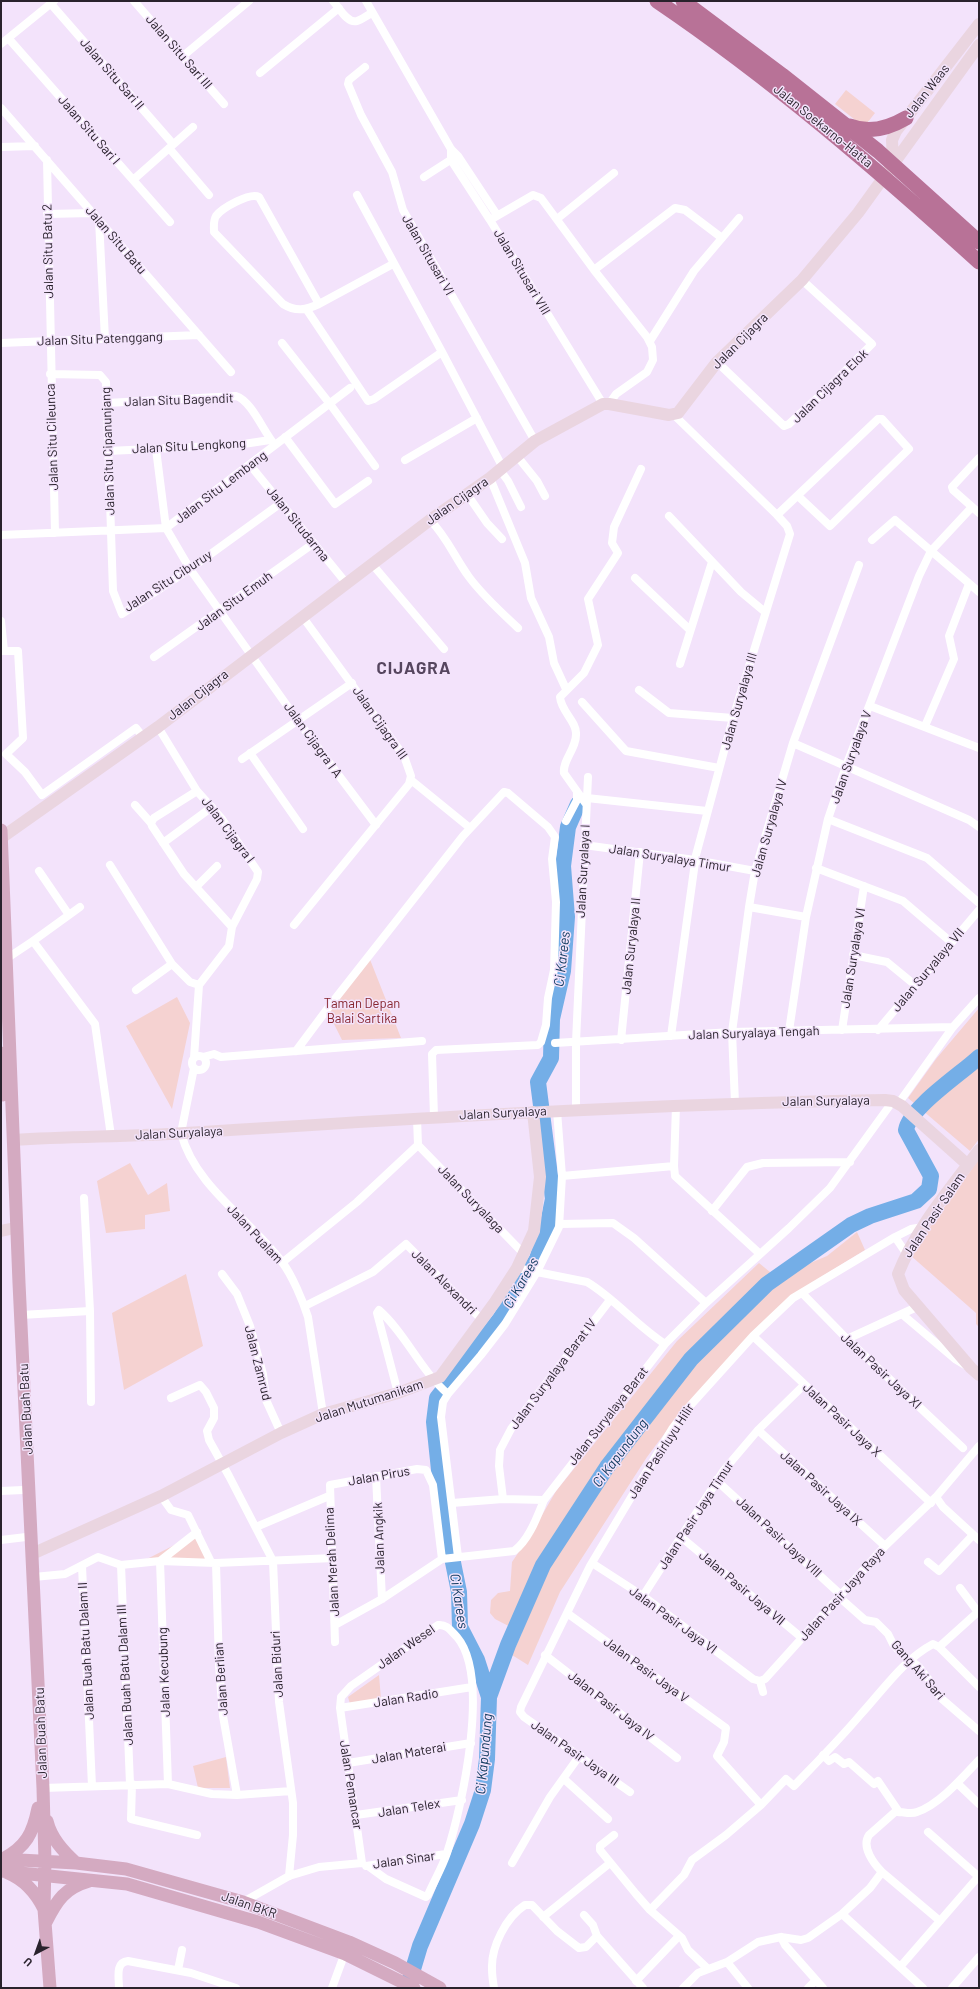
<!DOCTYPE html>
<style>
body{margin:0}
#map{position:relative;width:980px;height:1989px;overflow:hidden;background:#f3e3fb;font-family:Barlow,sans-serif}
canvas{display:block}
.frame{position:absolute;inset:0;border:2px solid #29222c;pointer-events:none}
.north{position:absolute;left:16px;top:1933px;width:40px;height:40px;-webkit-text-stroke:3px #f3e3fb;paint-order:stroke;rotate:221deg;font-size:11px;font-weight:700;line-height:16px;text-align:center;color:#29222c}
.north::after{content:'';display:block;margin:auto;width:14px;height:18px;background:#29222c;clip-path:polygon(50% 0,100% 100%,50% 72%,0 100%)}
</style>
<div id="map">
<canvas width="980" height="1989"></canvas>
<div class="frame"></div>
<div class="north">U</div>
</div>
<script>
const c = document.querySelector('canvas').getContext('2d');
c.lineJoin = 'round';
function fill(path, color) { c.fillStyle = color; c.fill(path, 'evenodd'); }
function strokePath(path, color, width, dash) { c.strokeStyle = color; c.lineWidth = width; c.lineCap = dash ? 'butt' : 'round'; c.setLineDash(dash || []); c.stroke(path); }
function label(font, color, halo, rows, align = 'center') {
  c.font = font + ' Barlow,sans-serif'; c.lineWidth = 3; c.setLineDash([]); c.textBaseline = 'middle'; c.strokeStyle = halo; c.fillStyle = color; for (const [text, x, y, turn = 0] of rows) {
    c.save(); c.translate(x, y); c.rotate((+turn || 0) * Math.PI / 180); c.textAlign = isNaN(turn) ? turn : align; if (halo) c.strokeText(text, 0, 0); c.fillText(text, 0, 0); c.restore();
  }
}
const green = new Path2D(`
 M846,90L875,113L864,127L835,104Z
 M369,957L401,1038L342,1040L328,1012Z
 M177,997L190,1023L172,1109L126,1026Z
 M979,1008V1139L970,1151L908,1098L936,1059Z
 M979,1159V1327L976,1324V1313L910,1255Z
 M130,1163L148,1195L167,1183L170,1211L145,1215V1229L106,1233L97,1181Z
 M857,1232L865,1250L808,1285L677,1417L647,1457L560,1592L528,1665L512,1655L522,1633L495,1619L490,1613L491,1600L498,1593L510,1591L512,1562L531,1534L556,1491L677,1341L759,1263L782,1282L808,1264L827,1256Z
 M186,1274L203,1346L124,1390L112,1313Z
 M196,1534L214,1560L147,1559Z
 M379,1675L381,1699L350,1704L348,1697Z
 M226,1757L230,1788H198L193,1766Z`);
const river = new Path2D(`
 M489,1697L477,1660L460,1627L459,1592L444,1518L434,1422L437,1398L500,1319L537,1259L548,1223L553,1199L538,1082L551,1058L552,1019L563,971L567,917L563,866L568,827L578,804
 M408,1986L420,1946L472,1824L483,1790L487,1759L489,1697L508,1645L543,1565L607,1467L691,1359L767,1284L851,1225L870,1216L916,1201L929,1189L931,1176L906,1130C910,1107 961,1074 979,1057`);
const street = new Path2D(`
 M134,1L224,104
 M333,1C339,7 347,24 357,21C362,20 367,15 372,13
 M366,1L451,149L458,156L497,215
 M51,4L173,144
 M9,39L170,222
 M1,44L54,1
 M183,56L249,1
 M365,67L349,80L348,84L361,115L392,172L403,210L535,441
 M260,73L339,8
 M1,108L231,372
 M1,147L35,146
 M169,148L209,195
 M451,149V160L490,220L603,404
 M47,160L55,533
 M424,177L455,157
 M133,180L193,127
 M357,195L442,352L503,468
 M47,214L93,213
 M557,219L614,173
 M99,220L105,339
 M490,220L533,195L541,198L594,270L647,337L652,347L653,360L647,372L616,394L609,404
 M594,270L675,208L685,210L722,238
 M319,304L259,197C250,192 222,208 216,216C213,221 214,227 214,232L283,304C296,312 306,310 319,304L393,264
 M307,310L368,401L374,399L442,352
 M650,341L694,271L739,218
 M1,343L199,335
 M282,343L330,404L375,466
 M717,362L784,426L789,424L827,389L872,344L802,280
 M50,374L100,375L106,382L113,591L122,614L190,569L281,503
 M107,403L236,396C252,401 264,433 275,445
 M285,437L335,504L368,481
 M156,449L166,528L190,569L298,721L376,825
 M108,451L237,445L270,440
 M517,456L537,481L545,496
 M979,458L952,487L953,490L979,513
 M405,460L477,418
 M250,465L347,584
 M500,470L508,481L521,507
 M490,478L525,563L531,598L549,637L554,663L566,689
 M467,494L487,523L502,539
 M777,515L878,419H882L909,449L830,526L798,496
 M669,516L741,592L765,612
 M430,520C447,537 455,558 469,577C483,596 501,612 518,628
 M1,535L166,528L350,388
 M872,540L895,520L979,592
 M372,564L444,649
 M635,578L690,630
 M1,621L4,651H18L23,738L6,754L25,772L42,795L136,728L143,737
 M154,657L314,543
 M680,664L712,562
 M639,690L669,713L733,718
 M582,702L626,751L719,768
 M870,706L979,748
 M925,726L954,659L949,636L969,584
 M158,727L197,791L222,819L258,872L257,879L232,927L229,946L199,985L194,1058
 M793,743L969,820L979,827
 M250,753L303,829
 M242,759L352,683
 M411,780L470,828
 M197,791L154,818L151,823L152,826L184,874L232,927
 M587,798L707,811
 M586,804L564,773C562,761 577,748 576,733C576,721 561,711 560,697L584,673L598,645L588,599L618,553L612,543L614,527L641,469
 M135,805L151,823
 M828,819L927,858L979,903
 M566,821L577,800V792
 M163,843L212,807
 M584,845L695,860L755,871
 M110,865L172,964L190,982L199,985
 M816,868L903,901L951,942
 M39,871L69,915
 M196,887L217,866
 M749,907L806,917
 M294,925L409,784L411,776L404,756L302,616
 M33,941L95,1024L111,1136
 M853,955L887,962L915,985
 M6,959L33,941L80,907
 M136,990L172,964
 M842,1030L864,886
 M878,1030L979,910
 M789,1031L806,917L828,819L846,766L919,576L931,551L972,507
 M671,1036L696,855L733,718L790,534L787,526L777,515L674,415
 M621,1040L640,852
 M555,1043L732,1032L953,1027
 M296,1051L331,1004L463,836L504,792L508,793L548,827L555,837L552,859L556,902L554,970L548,998L546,1025L541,1042L538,1045L436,1050L432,1054L434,1117
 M192 1063a7 7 0 1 1 14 0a7 7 0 1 1-14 0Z
 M203,1057L214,1054L221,1057L422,1041
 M194,1068L181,1133C195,1187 251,1220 282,1262C292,1275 303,1301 308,1317L323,1414
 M735,1103L732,1032L749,907L755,871L793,743L859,565
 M898,1104L953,1027L979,998
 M676,1106L674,1166L675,1176L760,1254
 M576,1110V1042L588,777
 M418,1145L524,1254
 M562,1176L674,1166
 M84,1198L90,1311L91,1402
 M712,1211L747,1167L763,1163L850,1162
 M560,1224L613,1223L634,1238L706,1303
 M895,1237L906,1253
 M283,1262L357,1202L418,1145L417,1118
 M517,1268L587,1282C614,1298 637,1326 665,1344
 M222,1274L237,1294L250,1326L263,1374L266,1400L281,1433
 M802,1293L847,1339L963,1448
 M305,1306L373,1272L406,1244L482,1320
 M21,1315L90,1311
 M903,1315L955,1359L965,1365
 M753,1336L931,1503
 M847,1339L919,1306
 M398,1393L377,1313L379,1310C406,1334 420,1370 448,1394
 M171,1398L200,1385L206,1392L214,1408V1418L207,1431L209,1440L229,1476L273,1561L279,1702L293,1803V1835L289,1876
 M758,1430L885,1546
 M376,1476L382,1599
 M716,1480L841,1595
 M1,1491L23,1490
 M161,1496L171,1510L188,1515L211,1562
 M936,1497L943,1507L979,1540
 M503,1499L499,1466L500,1450L511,1429L610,1300
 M452,1503L503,1499L544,1500
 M256,1527L329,1496
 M681,1537L802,1638
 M1,1540L26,1537
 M458,1557L441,1417L443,1402L448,1394L481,1355L505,1324L537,1272L559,1227L562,1176L557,1111
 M160,1561L168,1784
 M160,1561L197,1532
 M928,1562L939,1571L973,1535
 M216,1563L219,1665L223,1716L237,1795
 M592,1563L643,1596L753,1679L760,1681L765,1679L885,1546L936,1497L979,1446
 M121,1565L130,1784
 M82,1566L92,1786
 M34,1577L65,1574L98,1557L121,1565L160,1561L216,1563L334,1558
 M960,1588L978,1612
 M643,1596L724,1470L758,1430L804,1385
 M839,1597L865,1620L876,1622L888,1634L893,1644L901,1653L919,1667L929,1680V1684L942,1699L979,1731
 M567,1613L726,1728L724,1742L717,1756L761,1805
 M335,1625L382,1599L442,1559L514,1551C529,1540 537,1517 544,1500L665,1344L706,1303L789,1228L830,1188L893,1101
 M335,1642L330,1485L417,1469L426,1470L433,1485L442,1559
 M939,1647L979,1687
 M545,1655L677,1758
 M760,1681L763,1692
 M340,1708L472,1687
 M823,1755L829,1761L835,1757L844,1764L849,1762L874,1784L878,1781L899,1812
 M348,1763L471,1743
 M564,1779L608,1819
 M957,1783L979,1804
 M132,1784L131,1819L197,1835
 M43,1788L168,1784L212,1794L237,1795L291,1791
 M630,1792L524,1717L520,1712L521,1707L590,1566L672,1429L688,1408L753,1336L793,1298L895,1237L911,1229L923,1227
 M356,1815L462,1800
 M928,1832L979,1877
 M614,1835L600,1846V1850L636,1894L650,1910L682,1938L688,1950L708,1969
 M362,1863L340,1708L341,1697L351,1686L438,1625C447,1624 451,1631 457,1637C491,1677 462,1807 447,1853C442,1868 434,1881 428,1895L426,1897L386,1879L368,1866
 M512,1863L550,1797L580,1755
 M366,1866L446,1854
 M882,1872L940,1921
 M243,1902L289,1876L319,1867L362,1863
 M650,1910L684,1875L692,1860L726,1835L761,1805L786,1779L794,1786C817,1762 840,1739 861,1714C884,1689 903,1660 933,1644L939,1647L979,1611
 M842,1914L923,1988
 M584,1915L593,1925L597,1936L643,1988
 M543,1917L610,1863
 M781,1937L785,1945L823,1988
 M727,1962L748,1988
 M900,1967L978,1877
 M178,1970L182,1950
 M636,1981L679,1936
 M119,1988C119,1978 115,1962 128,1961L191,1973L236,1988
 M332,1988L346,1950
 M494,1988C493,1982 492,1975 492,1969C491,1947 506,1917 525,1905H532L557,1931L579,1948L586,1947L597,1936
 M683,1988L698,1973L727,1962L758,1942L781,1937L801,1940L808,1938L842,1914L870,1888L882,1872C874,1864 861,1847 869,1835L895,1812C902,1811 910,1815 917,1812C939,1805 963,1777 979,1760
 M808,1988L815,1981
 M952,1988L979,1957`);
const secondary = new Path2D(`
 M893,163L892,140L896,131L979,24
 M1,838L158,727L430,520L490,478L535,441L603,404H609L669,415L678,413L717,362L802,280L858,213L979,45
 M14,1140C71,1136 128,1137 185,1133C418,1118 651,1104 885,1100L893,1101L902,1106L968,1165
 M979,1150C950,1189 916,1228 898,1274L904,1290L971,1368L979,1375
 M1,1231L10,1229
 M32,1554L161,1496L281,1433L323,1414L398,1393L440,1377L495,1302L517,1268L534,1231L540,1177L533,1112`);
const primary = new Path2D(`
 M1,830L19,1283L43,1788L45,1861L44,1909L50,1988
 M1,1053L3,1095
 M47,1821C51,1838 63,1851 76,1863
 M1,1859L76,1863L126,1869L243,1902L349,1942L395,1963L440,1988
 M3,1859C26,1847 33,1833 38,1808
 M1,1871L127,1884L258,1922L345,1954L414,1988
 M8,1873C25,1880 36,1893 44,1909
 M46,1922C57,1900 65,1888 89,1881`);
const highway = new Path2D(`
 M657,1C772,79 877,169 979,262
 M683,1L782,75L878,151L979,242
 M850,126C870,134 889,128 906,118`);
const streetNames = [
 ["Jalan Situ Sari III",179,52,49],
 ["Jalan Situ Sari II",112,74,49],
 ["Jalan Waas",927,91,-52],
 ["Jalan Soekarno-Hatta",823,126,39],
 ["Jalan Situ Sari I",89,130,49],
 ["Jalan Situ Batu",116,240,49],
 ["Jalan Situ Batu 2",48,251,-91],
 ["Jalan Situsari VI",428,255,60],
 ["Jalan Situsari VIII",522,272,59],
 ["Jalan Situ Patenggang",100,339,-2],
 ["Jalan Cijagra",740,341,-45],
 ["Jalan Cijagra Elok",830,386,-44],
 ["Jalan Situ Bagendit",179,400,-2],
 ["Jalan Situ Cileunca",52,437,-92],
 ["Jalan Situ Lengkong",189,446,-3],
 ["Jalan Situ Cipanunjang",108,451,-92],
 ["Jalan Situ Lembang",221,487,-37],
 ["Jalan Cijagra",457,501,-35],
 ["Jalan Situdarma",298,524,51],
 ["Jalan Situ Ciburuy",168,581,-33],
 ["Jalan Situ Emuh",234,601,-36],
 ["Jalan Cijagra",198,695,-38],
 ["Jalan Suryalaya III",739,701,-74],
 ["Jalan Cijagra III",380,723,55],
 ["Jalan Cijagra I A",313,740,54],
 ["Jalan Suryalaya V",851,757,-70],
 ["Jalan Suryalaya IV",769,828,-74],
 ["Jalan Cijagra I",228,830,53],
 ["Jalan Suryalaya Timur",670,858,9],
 ["Jalan Suryalaya I",583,871,-87],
 ["Jalan Suryalaya II",631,946,-84],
 ["Jalan Suryalaya VI",853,958,-81],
 ["Jalan Suryalaya VII",928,970,-50],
 ["Jalan Suryalaya Tengah",754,1033,-2],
 ["Jalan Suryalaya",826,1101,-1],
 ["Jalan Suryalaya",503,1113,-3],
 ["Jalan Suryalaya",179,1133,-3],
 ["Jalan Suryalaga",471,1199,46],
 ["Jalan Pasir Salam",934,1215,-56],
 ["Jalan Pualam",255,1234,47],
 ["Jalan Alexandri",444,1282,45],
 ["Jalan Zamrud",258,1363,76],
 ["Jalan Pasir Jaya XI",881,1371,43],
 ["Jalan Suryalaya Barat IV",553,1374,-53],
 ["Jalan Mutumanikam",369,1401,-18],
 ["Jalan Buah Batu",26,1409,-93],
 ["Jalan Suryalaya Barat",608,1416,-52],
 ["Jalan Pasir Jaya X",842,1420,43],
 ["Jalan Pasirluyu Hilir",661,1451,-57],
 ["Jalan Pirus",379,1476,-10],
 ["Jalan Pasir Jaya IX",821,1488,42],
 ["Jalan Pasir Jaya Timur",696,1515,-57],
 ["Jalan Pasir Jaya VIII",779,1537,43],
 ["Jalan Angkik",379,1538,-92],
 ["Jalan Merah Delima",332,1562,-93],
 ["Jalan Pasir Jaya Vll",742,1588,40],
 ["Jalan Pasir Jaya Raya",842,1594,-48],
 ["Jalan Pasir Jaya Vl",673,1620,36],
 ["Jalan Wesel",406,1647,-35],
 ["Jalan Buah Batu Dalam II",86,1651,-93],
 ["Jalan Biduri",277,1664,-93],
 ["Jalan Pasir Jaya V",646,1670,36],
 ["Gang Aki Sari",918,1670,49],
 ["Jalan Kecubung",164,1672,-92],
 ["Jalan Buah Batu Dalam III",125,1675,-93],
 ["Jalan Berlian",221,1679,-94],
 ["Jalan Radio",406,1698,-9],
 ["Jalan Pasir Jaya IV",611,1706,38],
 ["Jalan Buah Batu",41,1733,-92],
 ["Jalan Materai",409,1753,-10],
 ["Jalan Pasir Jaya III",575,1753,35],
 ["Jalan Pemancar",351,1785,81],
 ["Jalan Telex",409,1808,-9],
 ["Jalan Sinar",404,1860,-8],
 ["Jalan BKR",249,1905,19]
];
const parkNames = [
 ["Taman Depan",362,1004],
 ["Balai Sartika",362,1019]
];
const waterNames = [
 ["Ci Karees",562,959,-83],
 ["Ci Karees",521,1283,-60],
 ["Ci Kapundung",620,1453,-53],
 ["Ci Karees",459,1601,81],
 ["Ci Kapundung",484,1754,-85]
];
const districtNames = [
 ["CIJAGRA",414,668]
];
fill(green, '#f5d2d1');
strokePath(river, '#74aee7', 16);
strokePath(street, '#fff', 8);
strokePath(secondary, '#ead5e0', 12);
strokePath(primary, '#d4aac1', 13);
strokePath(highway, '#b87297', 15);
label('13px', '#29222c', '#f3e3fb', streetNames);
label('13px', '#86242d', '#f3e3fb', parkNames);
label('italic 14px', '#123c61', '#f3e3fb', waterNames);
c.letterSpacing = '1px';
label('bold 17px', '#56465f', '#f3e3fb', districtNames);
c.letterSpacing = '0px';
</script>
